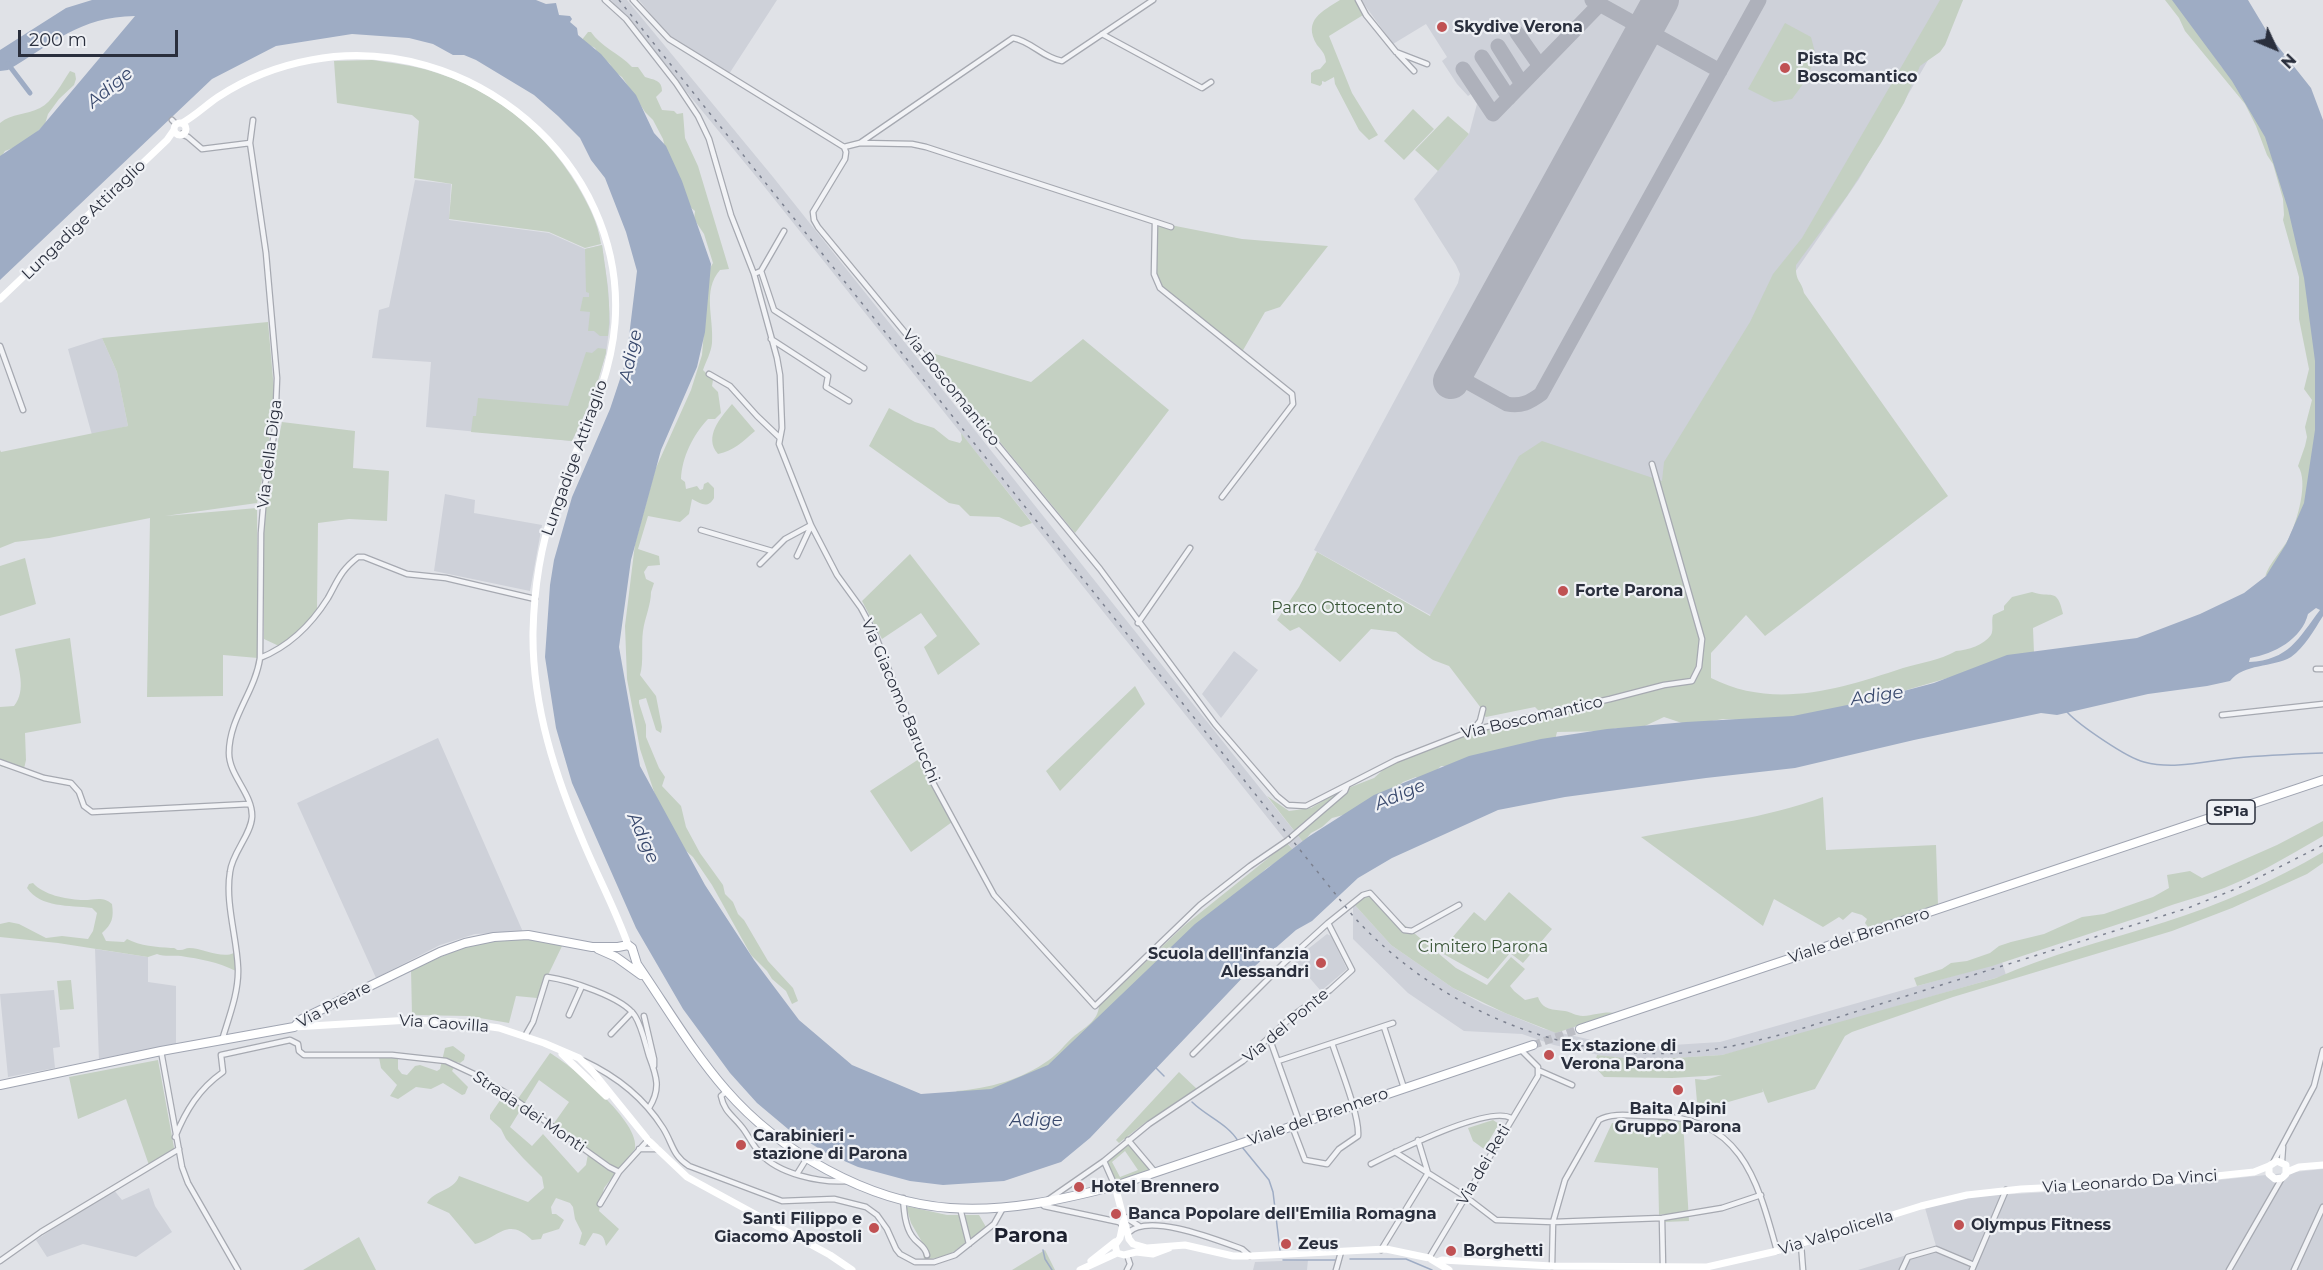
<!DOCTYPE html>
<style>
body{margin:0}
#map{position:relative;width:2323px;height:1270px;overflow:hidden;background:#e0e2e7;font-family:Montserrat,sans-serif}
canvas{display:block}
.north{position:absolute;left:2245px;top:18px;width:60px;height:60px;-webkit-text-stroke:4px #eff1f5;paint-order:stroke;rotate:134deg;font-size:16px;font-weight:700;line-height:24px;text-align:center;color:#2a2f3d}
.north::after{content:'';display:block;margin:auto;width:21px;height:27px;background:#2a2f3d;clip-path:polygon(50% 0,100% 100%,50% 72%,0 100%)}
.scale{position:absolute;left:18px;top:30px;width:160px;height:27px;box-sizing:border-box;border:3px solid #2a2f3d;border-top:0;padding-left:8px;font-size:18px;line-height:21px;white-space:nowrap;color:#2a2f3d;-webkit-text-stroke:4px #eff1f5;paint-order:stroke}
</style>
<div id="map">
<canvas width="2323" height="1270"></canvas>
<div class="north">N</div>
<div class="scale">200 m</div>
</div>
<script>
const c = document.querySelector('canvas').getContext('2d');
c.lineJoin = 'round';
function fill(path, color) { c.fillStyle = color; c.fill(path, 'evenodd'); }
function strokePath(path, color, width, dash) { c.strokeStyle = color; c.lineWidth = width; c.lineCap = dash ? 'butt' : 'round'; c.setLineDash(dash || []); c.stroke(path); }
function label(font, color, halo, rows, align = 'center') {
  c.font = font + ' Montserrat,sans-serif'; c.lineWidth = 4.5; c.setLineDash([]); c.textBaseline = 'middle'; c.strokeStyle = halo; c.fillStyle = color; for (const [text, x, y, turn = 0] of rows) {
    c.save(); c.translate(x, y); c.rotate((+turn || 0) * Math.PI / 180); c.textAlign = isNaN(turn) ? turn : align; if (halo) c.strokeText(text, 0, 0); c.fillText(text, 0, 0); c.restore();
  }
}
const built = new Path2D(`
 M611,0H627L773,177L1303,842L1294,851L763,185Z
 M639,0H777L729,74L667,34Z
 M1361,0H1963L1859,179L1793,275L1717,540L1432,616L1314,550L1458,283L1460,274L1456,265L1414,199L1469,134L1477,104L1471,94L1468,96L1457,84L1442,61L1447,57L1426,24L1393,44Z
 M415,180L451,184L449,220L549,233L585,249L602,245L608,287L610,323L606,353L594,394L572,441L426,427L431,362L372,358L379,310L389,307Z
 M102,338L117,372L128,426L92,435L68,349Z
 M445,494L475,500L474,513L542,525L530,591L434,571Z
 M1234,651L1258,670L1221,718L1202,694Z
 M438,738L523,932L475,934L440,945L376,978L297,803Z
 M1353,903L1391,945L1453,988L1483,1004L1544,1029L1609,1044L1641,1047L1720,1042L2002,962L2006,975L1756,1047L1722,1055L1641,1060L1608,1057L1554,1045L1522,1034L1464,1031L1408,993L1353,939Z
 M1327,934L1331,936L1347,969L1321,991L1294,960Z
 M95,949L148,957V982L176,986V1045L99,1061Z
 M54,990L60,1047L53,1048L55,1068L8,1077L0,994Z
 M2323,1169V1270H1858L1936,1246L1925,1208L1955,1200L1979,1196L2171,1185Z
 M149,1188L155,1206L172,1232L136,1257L83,1244L47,1257L36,1240L113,1189L122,1200Z
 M1308,1260L1307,1270H1253L1255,1262Z`);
const green = new Path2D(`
 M1340,0H1360L1368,12L1329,36L1352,93L1378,135L1369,140L1359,130L1335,84L1334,77L1325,82L1322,81V84L1320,86L1311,83V73L1315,70L1320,69L1326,62C1325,53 1322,51 1317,45C1302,20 1323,11 1340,0Z
 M1940,0H1963L1945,45L1940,52L1920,66L1904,103L1881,143L1847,196L1796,265C1795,282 1802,281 1804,293L1948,496L1765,636L1746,615L1711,653V678C1774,710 1840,689 1903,668C1920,663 1941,660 1956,651C1968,650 1984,645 1991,635C1994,630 1991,621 1993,615L2004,610V606L2012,597L2032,592C2051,599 2057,586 2063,614L2033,628L2034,653L1817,716L1743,720L1723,719L1688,725L1664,717L1630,733L1616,728L1608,731L1557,732L1555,740L1452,766H1441L1432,775L1420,781L1416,777L1403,782L1390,793L1351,813L1332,818L1322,827L1311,833L1303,842L1267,796L1289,811L1311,808L1338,792L1374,778L1384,769L1405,758L1465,734L1474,735L1492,728L1545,717L1535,707L1486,717L1480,713L1481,708L1449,666L1433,660L1417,649L1396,632L1371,629L1340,662L1299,627L1290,631L1277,620L1299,587L1317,552L1430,616L1519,456L1542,441L1662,481L1664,462L1750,322L1773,274L1802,238Z
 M2165,0H2177L2221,66L2234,79L2277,151L2323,361V427L2297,543L2265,577C2269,563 2282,551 2289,538C2297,521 2309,482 2298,466L2305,446L2307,437L2305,427L2312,400L2304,389L2309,369L2299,319V277L2283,220L2284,215L2283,199L2273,164L2267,155L2256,126L2245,104L2185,31L2179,18Z
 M1785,23L1811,37L1816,56L1806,80L1792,99L1774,102L1748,89Z
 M588,32H591C601,47 619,53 632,67H638L645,77C654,80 662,80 662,91L656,97L662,110L674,111L677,114L683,113L685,138L698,166L729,269L720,270C702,291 714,317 712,343C711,353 706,361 703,370L713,380L712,386L718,392L721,413L715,419H708C693,435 682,457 681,479L685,482L686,489L697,486L700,490L703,489L704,484L708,482L714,488V498C708,509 701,504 692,499L689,514L680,522L648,516L638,549L659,556L660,565L648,566L644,572L646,579L654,583L651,592C651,605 645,617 643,631C641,644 644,663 640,675L656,696L662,727L661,733L656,730L646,698L639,700V703L646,725V737L659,768L665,777L662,786L681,806L686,827L700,853L723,885L725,894L733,902L738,914L744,920L768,961L793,988L798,1001L792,1004L786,991L772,979L767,971L751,955L712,885L693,857L685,850L659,807L640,749L627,679L625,626L635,544L655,470L691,390L702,355L709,270L713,263L704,234L694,219L695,211L690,207L667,157L663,139L653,120L645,112L622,77L613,71L610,64L599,55L595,48L581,41Z
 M372,60C392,63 412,65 431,71C492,89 545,131 577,185C588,204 598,222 601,244L585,248L549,232L449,219L452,184L414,178L419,121L412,115L337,103L334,61Z
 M70,71L75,73L76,79L74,85L59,99L48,114L45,124L26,143L5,151L0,159V123C12,113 26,115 40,108C52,102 62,83 70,71Z
 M1413,109L1434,129L1404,160L1384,141Z
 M1448,116L1469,134L1438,171L1415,150Z
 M1155,222L1242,239L1328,246L1280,307L1265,312L1242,352L1160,287L1156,272Z
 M602,245C606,275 612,306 608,336H600L594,331H588L590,312L580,311L583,297H589V293L586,292L585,249Z
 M268,322L274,390L268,452L257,503L165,516L257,508L258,658L223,655V696L147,697L150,518L49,538L15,542L0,548V450L1,452L128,426L117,372L102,338Z
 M1083,339L1169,410L1075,533L925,351L1031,382Z
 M598,348L606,349V353L594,394L572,441L471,432L473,416H476L478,398L568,406L586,352L592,353Z
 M732,404L755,431C743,441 734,451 718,454C703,437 721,417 732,404Z
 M889,408L915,422L934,428L949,440L960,443L962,440L961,433L1032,523L1021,527L999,517L970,516L959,505L949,503L869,446Z
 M282,422L355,431L353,468L389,471L387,521L349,519L318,523L317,609L302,630L279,646L264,639V507Z
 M910,554L980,644L938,675L924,647L937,636L921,613L882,639L862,601Z
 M25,558L36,604L0,616V566Z
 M70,638L81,723L25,733L26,760L23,773L0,766V707L14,706C27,690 18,668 15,649Z
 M1135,686L1145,704L1060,791L1046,771Z
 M919,759L952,822L911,852L870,791Z
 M1823,797L1826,850L1936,845L1938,905L1869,928L1865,923L1867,919L1862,915L1852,912L1843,920L1839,917L1823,927L1774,899L1763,926L1641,837C1702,825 1765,819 1823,797Z
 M2323,821V836C2286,857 2250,880 2210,893C2190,900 2171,904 2152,913L1992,966L1917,986L1914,978L1942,969L1951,963L1967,961L1990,953L1999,946L2011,942L2044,934L2082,917L2104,914L2153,897L2169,888L2167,875L2190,871L2202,878L2277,845Z
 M1287,843L1294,851L1267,868L1085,1037L1030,1080L961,1096L956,1091C990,1088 1021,1080 1049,1060C1058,1054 1065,1044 1073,1037C1084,1028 1098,1021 1099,1006L1185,925Z
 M2323,852V863L2307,874L2232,908L2172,931L1953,997L1852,1032L1845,1036L1815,1089L1768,1103L1762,1088L1763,1092L1711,1107L1697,1102L1695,1079L1705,1080L1722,1075L1672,1078L1604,1077L1594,1066L1597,1055L1641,1060L1722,1055L1996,978C2050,954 2109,940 2165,922C2219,905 2274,881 2323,852Z
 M33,883C44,895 65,899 81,900C93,901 102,895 112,904C114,918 112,924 102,933L106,941L124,942L127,939C140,946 157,947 171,948C179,948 173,950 180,950C184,950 186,948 189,948C203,948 221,959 234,953L236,971C218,962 200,959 181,956C173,955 165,957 157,954L148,957L58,943L0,937V924L9,922L19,924L46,938L62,936L88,939L93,931L97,913L92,908C69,905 41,908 27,888L29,884Z
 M1509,892L1552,929L1523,963L1510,953L1488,979L1440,952L1474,912L1485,921Z
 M1366,893L1456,968L1487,985L1511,957L1525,969L1510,986L1514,991L1525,1000L1538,997C1543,1011 1553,1009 1565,1011C1571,1012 1576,1016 1583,1016C1595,1015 1604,1011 1616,1013L1556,1033L1505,1013L1453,988L1391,945L1353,903Z
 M498,940H538L563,944L537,998L516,996L509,1023L468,1016L412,1015L411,969L472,944Z
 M71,980L74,1009L60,1010L57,981Z
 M453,1046L465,1055L464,1060L460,1063L457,1062L452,1071L468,1087L465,1094L462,1095L443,1083L431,1089L416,1087L398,1099L390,1096L397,1085L381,1068L378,1052L395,1054L398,1059V1069L402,1074L407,1075L415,1066L420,1065L437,1071L440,1069L445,1048Z
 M550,1053C572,1066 641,1122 635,1149L604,1188L599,1211L619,1229L606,1246C604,1237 603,1234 593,1233L585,1246L579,1244L582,1233L575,1219L573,1207L570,1203L556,1198L551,1207L552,1214H556L564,1220L559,1229L543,1234L541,1239L532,1240C507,1216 499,1238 475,1244L449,1213L427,1203C434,1190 454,1191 459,1176L528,1202L544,1188L542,1177L523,1158L506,1139L501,1129L490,1119V1115L501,1099L517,1100ZM539,1080L569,1102L552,1126L588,1154L586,1165L578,1173L543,1134L532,1146L510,1127Z
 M158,1060L175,1153L150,1168L126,1099L78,1119L69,1077Z
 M1179,1072L1198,1090L1146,1122L1119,1143L1116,1140Z
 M1658,1119L1683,1121L1689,1221L1664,1222V1214L1659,1215L1658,1168L1594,1162L1612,1123L1658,1122Z
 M1493,1120L1499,1124L1484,1149L1473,1141L1468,1128Z
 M1128,1143L1151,1170L1117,1182L1107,1162ZM1125,1151L1138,1170L1120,1177L1112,1162Z
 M906,1206L947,1215H979L986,1227L948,1256L924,1260L922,1242L911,1223Z
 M359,1237L376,1270H303Z
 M1045,1250L1055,1270H1012Z`);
const water = new Path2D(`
 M92,0H536L546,4L556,3L559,15L570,16L572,19L570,22L577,28L578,35L601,54L636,95L654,133L666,146L682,181L711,264L705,332L697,367L661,450L631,560L619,647L640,766L705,885L754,960L799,1020L852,1065L921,1094L991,1089L1048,1065L1195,924L1308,837L1374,795L1469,756L1541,739L1607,729L1686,722L1793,716L1862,702L1934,683L2007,655L2137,638L2200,614L2244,593L2266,576L2286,544L2304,503L2315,430V361L2304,278L2288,209L2265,137L2232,81L2172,0H2248L2269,35L2311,88L2323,120V616C2314,630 2305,647 2291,657C2272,668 2244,663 2230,681L2207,686L2148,694L2057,715L2041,713L1914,740L1795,768L1706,778L1565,797L1498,810L1392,858L1358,878L1312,921L1296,930L1247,973L1090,1138L1061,1162L1004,1181L943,1185L910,1181L858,1167L826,1153L788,1129L757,1103L730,1073L683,1009L636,928L572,783L556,728L545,657L550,585L554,560L572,497L610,409L626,361L637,271L626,232L605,178L591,160L580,138L558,116L534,95L476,60L464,55H453L433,44L409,38L352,34L276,46L212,79L0,280V156L39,130L135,16C79,17 54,43 8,70L0,71V50L66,8ZM2316,608L2320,610C2298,639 2289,660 2249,662L2250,658C2274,654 2302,639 2308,614Z`);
const stream = new Path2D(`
 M2067,712C2079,725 2127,758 2144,762C2174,770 2206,761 2236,758C2265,755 2294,754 2323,753
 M1156,1068L1164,1076
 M1192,1102C1206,1116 1228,1124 1238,1141
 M1242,1147L1269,1180L1273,1192L1280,1250
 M1043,1250L1045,1259L1052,1270
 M1350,1259H1406L1432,1270
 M1283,1260H1335`);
const canal = new Path2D(`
 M8,64L30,93`);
const taxiway = new Path2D(`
 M1592,0L1720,71
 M1517,33L1540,66
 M1498,46L1522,84
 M1482,57L1509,98
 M1463,69L1493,114L1600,4
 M1455,375L1507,404C1521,407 1530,402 1541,394L1759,0`);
const runway = new Path2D(`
 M1451,381L1661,0`);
const primaryTunnel = new Path2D(`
 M1533,1045L1580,1029`);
const street = new Path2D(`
 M605,0L626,19L676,83L698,116L709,139L731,215L754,274L777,358L780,375L782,428L779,444L811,525L837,575L861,608L875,634L930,777L994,895L1095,1006L1200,905L1250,866L1288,840L1345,791L1347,786
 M633,0L669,39L844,147L860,143L1013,38C1031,41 1043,58 1062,61L1153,0
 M1358,0L1366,15L1396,52L1427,64
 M1102,34L1202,88L1211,82
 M1398,54L1414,71
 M172,120L176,124
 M182,134L188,137L202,149L250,143L266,253L277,378L275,429L265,485L261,533L260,658C255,692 229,718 229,753C229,776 253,794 252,817C251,835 232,853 230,872C225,903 237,938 238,968C239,992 229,1017 222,1040
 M250,143L253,120
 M860,143L912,144L926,147L1171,227
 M844,147L846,152L845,159L813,212L814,220L818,227L1100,569L1215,724L1277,796L1288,805L1306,806L1396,760L1473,730L1610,699L1664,685L1692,681L1699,667L1702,639L1652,464
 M1155,222L1154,274L1160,288L1292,394L1293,404L1222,497
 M761,271L784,231
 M754,274L761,271L774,310L864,368
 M771,339L828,376L826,387L849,401
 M0,346L23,410
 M709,374L730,386L757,416L780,438
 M701,530L772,551
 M797,556L811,526
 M760,564L785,539L811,525
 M1138,623L1190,548
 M260,658C290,646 311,625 328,598C338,580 341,570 358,557H364L407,574L446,578L535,599
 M2316,669H2323
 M2222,715L2323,704
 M1473,730L1480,721L1483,709
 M0,762L44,778L71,783L79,792L84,806L92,812L249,804
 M569,1015L582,986
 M644,1016L654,1059V1066
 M1384,1027L1404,1088
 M611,1034L632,1012
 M525,1036L533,1022L547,977C569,980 623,997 635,1016C642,1027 645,1043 649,1056C657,1077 661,1089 649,1108
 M1269,1037L1300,1124
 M161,1051L182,1167L188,1183L238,1270
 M1193,1054L1283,964L1328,923L1363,895L1370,893L1404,930L1412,931L1459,905
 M584,1061C616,1076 644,1098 663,1128C673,1144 672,1155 689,1166L782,1201L834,1199L866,1207L877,1215L887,1229L896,1249L900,1254L915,1262H934L955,1255L994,1224L1003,1208
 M1278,1061L1393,1023
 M1540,1071L1572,1085
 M727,1091L721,1096C724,1111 732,1115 741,1126C748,1134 752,1145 760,1153C778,1174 820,1183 847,1181
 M1292,1126L1305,1160L1327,1164L1339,1149L1358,1136C1360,1116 1339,1065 1332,1043
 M175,1137C186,1110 199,1089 223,1072L221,1055L290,1040L298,1044L299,1051L304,1055H392L446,1061L474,1074L506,1093L609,1167L619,1172
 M1128,1140L1155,1172
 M1418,1140L1428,1173L1466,1197L1496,1220L1553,1222L1662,1218L1722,1208L1761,1195
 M639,1149H657
 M1104,1161L1115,1186
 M2274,1161L2314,1086L2323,1050
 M2282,1161L2283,1147
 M1371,1164C1395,1152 1488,1105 1511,1118
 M797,1174L807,1158
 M903,1198C904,1211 905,1226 912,1236C917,1244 925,1245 927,1255
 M600,1204L619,1172L648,1140
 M960,1208L969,1244
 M1125,1217L1139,1226
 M1662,1218L1663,1267
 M1122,1225L1119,1222L1044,1206L1042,1204L1104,1161L1149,1124L1243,1061L1295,1014L1330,990L1352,970L1328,923
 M1128,1233C1148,1212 1217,1240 1242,1249L1250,1256
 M1801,1244L1803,1270
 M1381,1250L1428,1173L1395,1152
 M1127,1255L1130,1264L1127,1270
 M1429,1258L1538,1076V1067L1521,1050
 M0,1261L41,1232L179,1149
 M1552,1266L1553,1222L1565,1180L1599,1120C1612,1112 1634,1116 1649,1116C1740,1114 1757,1178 1777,1251
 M1336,1270L1341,1252
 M1902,1270L1908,1257L1936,1249L1974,1265
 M1972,1270L2006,1190
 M2229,1270L2282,1178
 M2294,1270L2323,1207`);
const secondary = new Path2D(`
 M174 129a6 6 0 1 1 12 0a6 6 0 1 1-12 0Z
 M182,123C195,116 206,105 218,97C247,78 278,66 311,60C468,30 627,161 615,323C610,389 575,446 554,508C540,548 534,591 533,632C532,707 556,778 585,846C599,879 616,911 628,945
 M0,299L167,140L174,130
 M294,1027L410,1020L456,1022L499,1028L544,1043L579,1058L593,1072L648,1140L687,1177L830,1255L852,1270
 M562,1054L606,1096
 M2287,1172L2299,1167L2323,1165
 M1115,1186L1129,1239L1133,1244L1147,1248L1185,1245L1233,1256H1250L1386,1249L1429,1258L1449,1270
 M1124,1219L1120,1238L1115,1245L1117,1253L1124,1255L1136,1252L1153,1254L1169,1248
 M1091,1261L1115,1242
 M1437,1262L1442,1260L1552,1266L1707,1267L1777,1251L1921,1206L1967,1195L2021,1189L2160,1182L2254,1172L2269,1166L2277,1161L2286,1165V1174L2282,1178L2275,1179L2269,1174V1166
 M1080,1270L1117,1253`);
const primary = new Path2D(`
 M598,949L616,957L641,975
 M1580,1029L2323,780
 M0,1085L161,1051L294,1027L302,1019L440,952L465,943L494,937L528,935L592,947H618L628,945L632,948L637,964C666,1006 692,1051 726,1090C779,1151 867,1202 950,1208C1007,1212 1060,1200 1115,1186L1533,1045`);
const rail = new Path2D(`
 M619,0L1353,916C1436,1007 1559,1060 1683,1053C1721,1050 1757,1041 1794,1031L2188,908L2238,888L2323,845`);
const markers = [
 [1442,27,6,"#c05153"],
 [1785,68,6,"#c05153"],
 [1563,591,6,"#c05153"],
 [1321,963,6,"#c05153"],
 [1549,1055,6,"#c05153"],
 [1678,1090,6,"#c05153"],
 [741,1145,6,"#c05153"],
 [1079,1187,6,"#c05153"],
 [1116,1214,6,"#c05153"],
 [1959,1225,6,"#c05153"],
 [874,1228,6,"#c05153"],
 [1286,1244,6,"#c05153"],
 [1451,1251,6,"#c05153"]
];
const shields = [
 [2231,812,48]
];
const shieldNames = [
 ["SP1a",2231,812]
];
const poiNames = [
 ["Skydive Verona",1454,27],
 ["Pista RC",1797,59],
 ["Boscomantico",1797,77],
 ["Forte Parona",1575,591],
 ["Scuola dell'infanzia",1309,954,"right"],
 ["Alessandri",1309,972,"right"],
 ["Ex stazione di",1561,1046],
 ["Verona Parona",1561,1064],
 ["Baita Alpini",1678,1109,"center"],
 ["Gruppo Parona",1678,1127,"center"],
 ["Carabinieri -",753,1136],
 ["stazione di Parona",753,1154],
 ["Hotel Brennero",1091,1187],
 ["Banca Popolare dell'Emilia Romagna",1128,1214],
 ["Santi Filippo e",862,1219,"right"],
 ["Giacomo Apostoli",862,1237,"right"],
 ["Olympus Fitness",1971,1225],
 ["Zeus",1298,1244],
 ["Borghetti",1463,1251]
];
const streetNames = [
 ["Lungadige Attiraglio",84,220,-44],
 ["Via Boscomantico",951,388,51],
 ["Via della Diga",270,454,-83],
 ["Lungadige Attiraglio",575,458,-70],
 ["Via Giacomo Barucchi",900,701,67],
 ["Via Boscomantico",1532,718,-13],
 ["Viale del Brennero",1859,936,-18],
 ["Via Preare",334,1005,-28],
 ["Via Caovilla",444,1024,4],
 ["Via del Ponte",1286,1026,-40],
 ["Strada dei Monti",529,1112,34],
 ["Viale del Brennero",1318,1117,-19],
 ["Via dei Reti",1484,1165,-60],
 ["Via Leonardo Da Vinci",2130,1182,-4],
 ["Via Valpolicella",1836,1233,-17]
];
const parkNames = [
 ["Parco Ottocento",1337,608],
 ["Cimitero Parona",1483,947]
];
const waterNames = [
 ["Adige",110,88,-39],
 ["Adige",631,356,-78],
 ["Adige",1877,696,-8],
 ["Adige",1400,795,-23],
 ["Adige",643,838,66],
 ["Adige",1036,1121]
];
const quarterNames = [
 ["Parona",1031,1236]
];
fill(built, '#ced1d9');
fill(green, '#c4d0c2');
fill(water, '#9eacc4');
strokePath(stream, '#9eacc4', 1.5);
strokePath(canal, '#9eacc4', 5);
strokePath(taxiway, '#aeb1bb', 15);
strokePath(runway, '#aeb1bb', 36);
strokePath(primaryTunnel, '#bcbec5', 8, [8, 4]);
strokePath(street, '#a6a9b1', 7);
strokePath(primary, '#a0a5b2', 10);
strokePath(street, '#f2f3f6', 4.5);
strokePath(secondary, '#fff', 7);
strokePath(primary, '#fff', 8);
strokePath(rail, '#7b808f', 1.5, [3, 6]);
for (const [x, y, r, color] of markers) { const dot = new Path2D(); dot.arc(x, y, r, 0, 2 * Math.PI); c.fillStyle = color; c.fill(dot); strokePath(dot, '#eff1f5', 2); }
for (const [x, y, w] of shields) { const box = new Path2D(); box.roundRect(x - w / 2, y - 12, w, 24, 4.5); c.fillStyle = '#eff1f5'; c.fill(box); strokePath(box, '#2a2f3d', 1.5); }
label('bold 15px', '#2a2f3d', null, shieldNames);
label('bold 16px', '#2a2f3d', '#eff1f5', poiNames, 'left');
label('16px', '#2a2f3d', '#eff1f5', streetNames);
label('16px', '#3b5739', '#eff1f5', parkNames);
label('italic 18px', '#39496d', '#eff1f5', waterNames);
label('bold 20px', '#1c202e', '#eff1f5', quarterNames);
</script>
